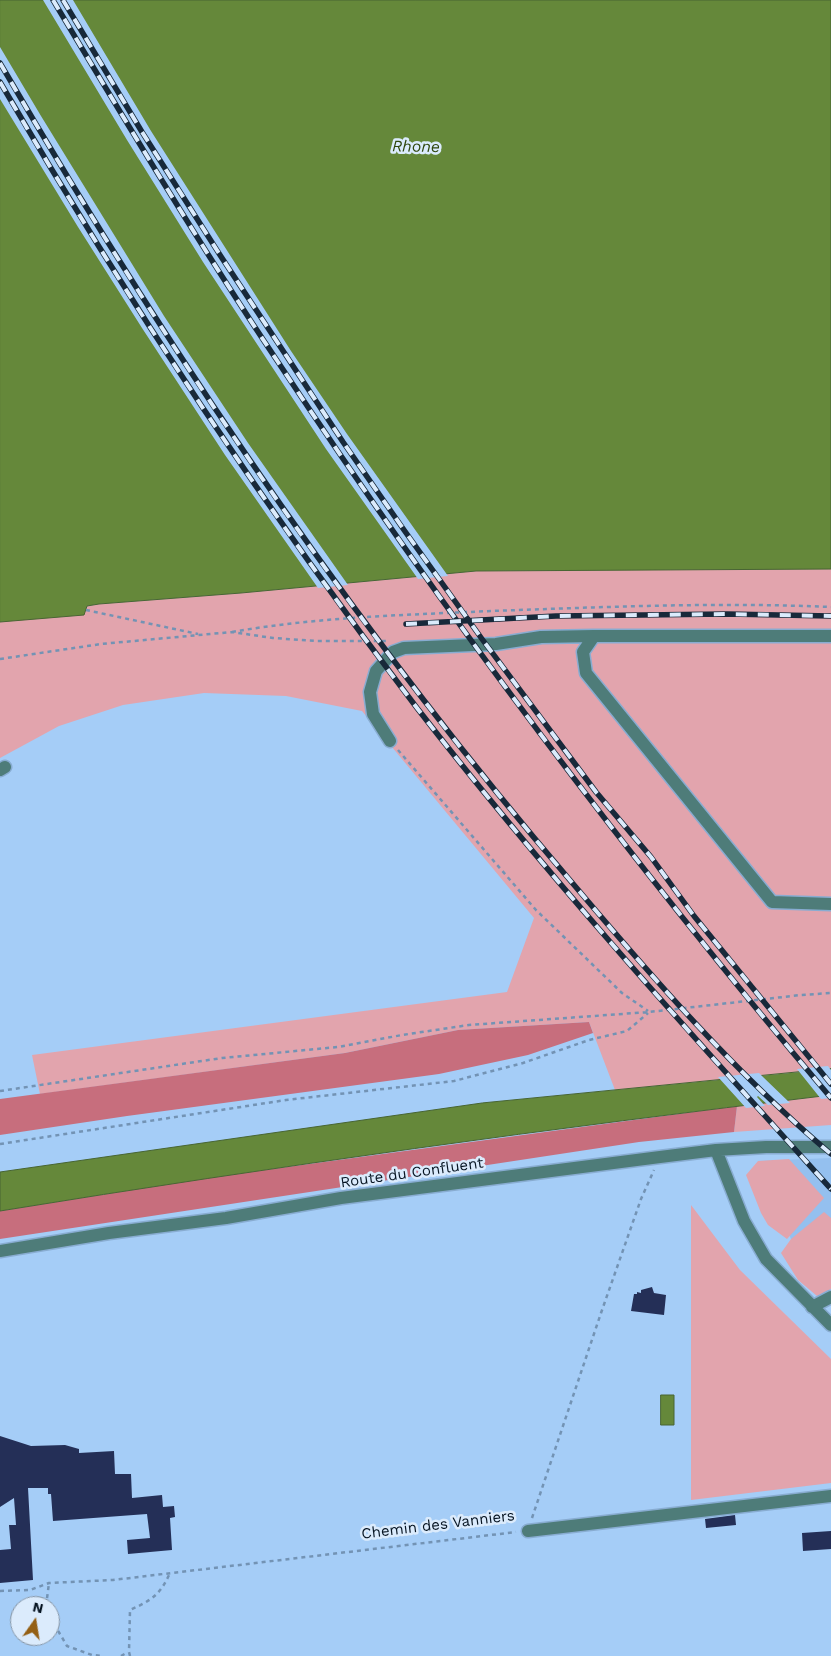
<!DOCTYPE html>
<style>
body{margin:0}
#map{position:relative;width:831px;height:1656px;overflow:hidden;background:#a5cdf7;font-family:"Work Sans",sans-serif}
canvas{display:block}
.north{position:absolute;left:10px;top:1596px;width:50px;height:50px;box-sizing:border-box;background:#dbebfc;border:1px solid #8695a5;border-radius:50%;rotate:13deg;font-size:14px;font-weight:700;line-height:20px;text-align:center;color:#061422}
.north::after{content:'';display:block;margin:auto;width:18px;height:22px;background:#946015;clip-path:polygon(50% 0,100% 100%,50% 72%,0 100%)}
</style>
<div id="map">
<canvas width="831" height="1656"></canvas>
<div class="north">N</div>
</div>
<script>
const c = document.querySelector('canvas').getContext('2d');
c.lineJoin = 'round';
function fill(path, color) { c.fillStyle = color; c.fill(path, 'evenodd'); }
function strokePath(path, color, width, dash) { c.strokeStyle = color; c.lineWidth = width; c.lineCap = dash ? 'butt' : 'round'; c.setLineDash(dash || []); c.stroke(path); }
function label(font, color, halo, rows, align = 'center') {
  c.font = font + ' "Work Sans",sans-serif'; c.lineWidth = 5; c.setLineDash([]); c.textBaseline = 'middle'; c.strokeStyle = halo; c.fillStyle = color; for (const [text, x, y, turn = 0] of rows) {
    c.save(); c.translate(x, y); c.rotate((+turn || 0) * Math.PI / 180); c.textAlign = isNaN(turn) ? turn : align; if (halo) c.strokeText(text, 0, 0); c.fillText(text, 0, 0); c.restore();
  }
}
const built = new Path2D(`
 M831,1158V1262L791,1239L758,1161Z`);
const green = new Path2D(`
 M822,568L831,569V1069L615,1090L589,1022L458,1030L345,1053L40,1094L32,1055L507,992L534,918L362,711L286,696L204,693L123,705L59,726L0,758V622L99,604L241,593L476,571Z
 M831,1095V1125L734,1132L737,1106Z
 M789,1159L824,1198L787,1239L768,1225L761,1213L746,1175L758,1161Z
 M691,1205L740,1270L831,1359V1483L691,1500Z
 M824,1212L831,1218V1289L817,1296L798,1280L781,1253L791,1239Z`);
const forest = new Path2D(`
 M589,1022L593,1033L528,1055L439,1074L127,1116L0,1135V1099L345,1053L458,1030Z
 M737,1106L734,1132L639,1142L0,1239V1211L213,1177Z`);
const water = new Path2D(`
 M0,0H831V569L476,571L241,593L99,604L87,606L84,615L0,622Z
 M831,1069V1095C553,1128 276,1166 0,1211V1172L482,1103Z
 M661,1395H674V1425H661Z`);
const pier = new Path2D(`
 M43,0H73L151,131L291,351L347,434L448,576L418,579L326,449L203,262L127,140Z
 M0,47L41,116L164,316L248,443L348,585L318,588L225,455L142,328L78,227L0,99Z
 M828,1066L831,1070V1098L821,1099L797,1069Z
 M759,1073L763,1077L790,1103L768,1105L758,1096L757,1097L765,1106L746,1108L718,1077Z`);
const building = new Path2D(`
 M652,1287L654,1293L666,1295L664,1315L631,1311L634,1294H637V1292L641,1293V1290Z
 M0,1436L31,1446L65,1445L79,1449V1453L114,1451L115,1474H131L132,1498L162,1495L163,1507L174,1506L175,1517L170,1518L172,1550L128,1554L127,1540L150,1538L147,1514L53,1521L51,1494H48V1488H28L33,1580L0,1583V1550L11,1549L9,1525H16L14,1498L0,1507Z
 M735,1515L736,1525L706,1528L705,1519Z
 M831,1531V1549L803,1551L802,1533Z`);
const path = new Path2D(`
 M86,610L198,634
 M232,632C317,617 405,615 491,611C604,607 718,602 831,607
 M0,659L101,644L232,632L273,638L317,641H386
 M398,750L536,910L622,993L648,1011
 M0,1091L222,1058L338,1047L402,1035L469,1025L649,1012L801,995L831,993
 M0,1144L286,1100L454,1081L523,1063L589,1040L627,1031L648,1013
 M532,1518L601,1313L641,1199L654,1170
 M0,1591L30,1590L49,1583L113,1580L516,1532
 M46,1606L49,1583
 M50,1617L67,1646L92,1655L103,1656
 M121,1656L128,1652
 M130,1656L129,1652L130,1610C152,1600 160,1595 170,1573`);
const minor = new Path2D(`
 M831,636H594L583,652L586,673L772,902L831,904
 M390,741L373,714L370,692L376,671L393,652L404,648L496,644L541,637L594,636
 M0,770L5,767
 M716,1150L744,1221L766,1259L831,1325
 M0,1251L109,1233L226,1218L341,1198L660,1157L716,1150L766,1147H831
 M812,1307L831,1297
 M528,1531L831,1496`);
const rail = new Path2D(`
 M53,0C126,122 199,244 278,362C447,618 633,864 831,1098
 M63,0L142,132L220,255L343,442L404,530L482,639L596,792L651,857L694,916L831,1084
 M0,63C167,350 353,627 569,879C651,976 734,1072 831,1154
 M0,82C126,299 265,509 417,708C547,876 689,1032 831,1189
 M406,624L556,616L727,614L831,616`);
const streetNames = [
 ["Route du Confluent",412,1173,-8],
 ["Chemin des Vanniers",438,1525,-7]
];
const waterNames = [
 ["Rhone",416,147,1]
];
fill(built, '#94c0ef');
fill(green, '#e2a4ad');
fill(forest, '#c76e7d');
fill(water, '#65883a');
strokePath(water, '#486533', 1);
fill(pier, '#a5cdf7');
fill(building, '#242f57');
strokePath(minor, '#88acd1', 15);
strokePath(path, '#7393b4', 2.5, [4, 4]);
strokePath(minor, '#4e7c79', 12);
strokePath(rail, '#18293a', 5.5);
strokePath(rail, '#dbebfc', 4, [11]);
label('15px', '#061422', '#dbebfc', streetNames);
label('italic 16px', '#2f470d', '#dbebfc', waterNames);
</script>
